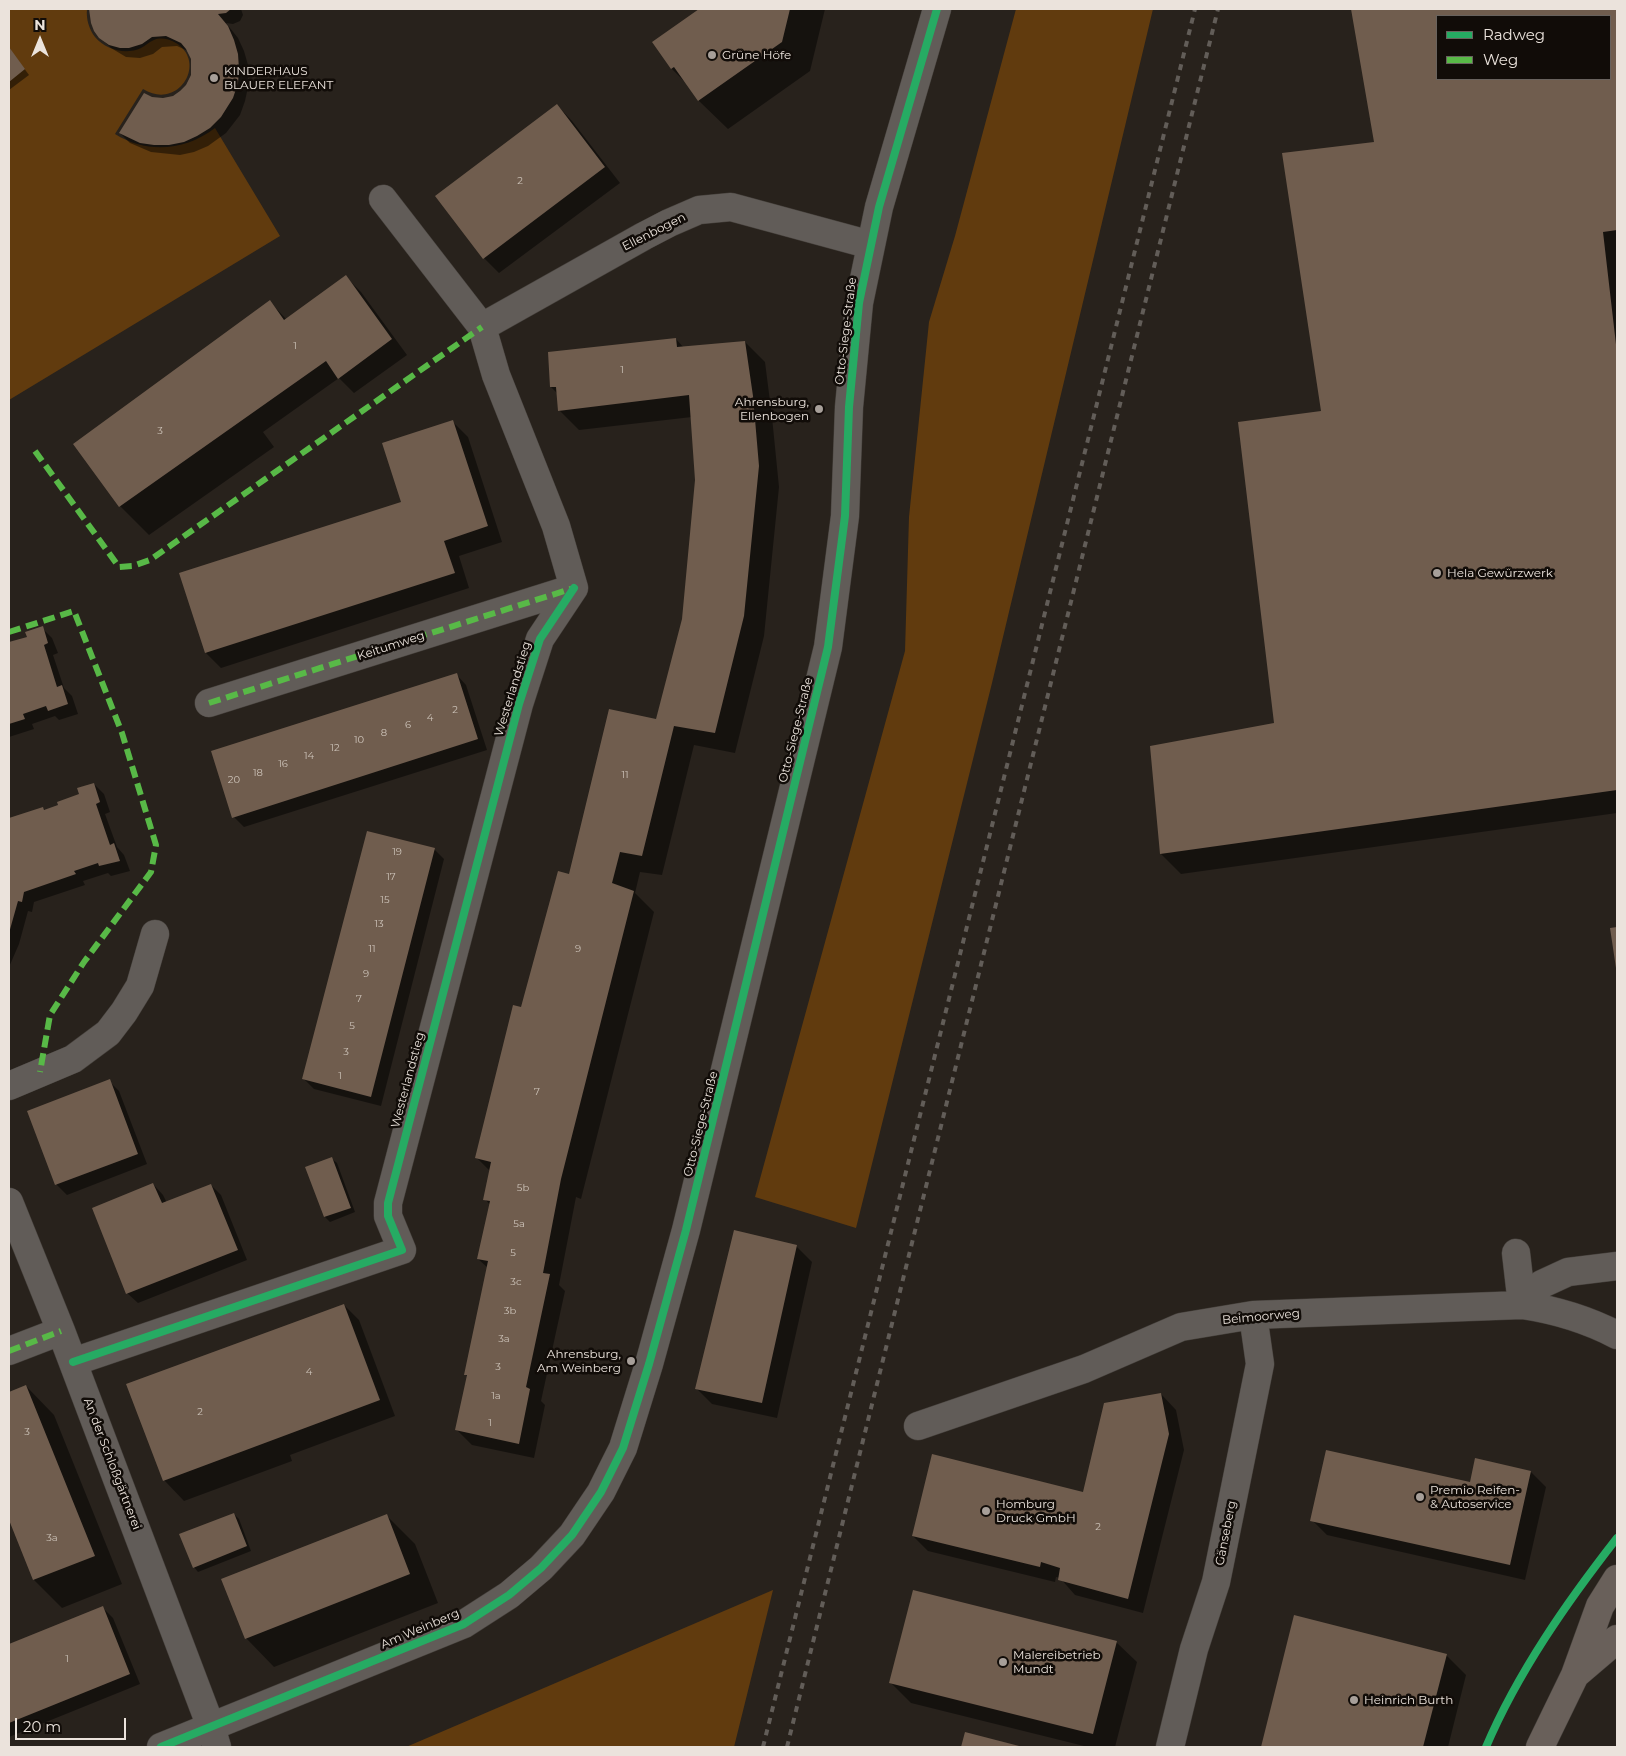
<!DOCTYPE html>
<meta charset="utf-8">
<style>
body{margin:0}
#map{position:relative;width:1626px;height:1756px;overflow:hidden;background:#28221c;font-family:Montserrat,sans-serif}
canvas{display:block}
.frame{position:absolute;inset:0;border:10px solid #ebe3dc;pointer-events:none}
.legend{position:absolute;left:1436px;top:15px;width:175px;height:65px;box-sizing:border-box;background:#110c08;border:1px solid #68625d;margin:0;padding:6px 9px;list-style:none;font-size:15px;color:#ebe3dc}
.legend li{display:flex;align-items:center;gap:10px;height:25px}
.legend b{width:25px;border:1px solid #68625d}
.north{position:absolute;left:15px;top:15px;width:50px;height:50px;-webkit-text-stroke:4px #110c08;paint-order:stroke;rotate:0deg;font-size:14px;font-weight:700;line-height:20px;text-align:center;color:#ebe3dc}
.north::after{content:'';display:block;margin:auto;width:18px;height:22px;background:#ebe3dc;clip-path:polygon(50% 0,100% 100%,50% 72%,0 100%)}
.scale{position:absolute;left:15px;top:1718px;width:111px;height:22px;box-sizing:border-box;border:2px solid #ebe3dc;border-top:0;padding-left:6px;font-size:15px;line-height:18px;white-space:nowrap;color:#ebe3dc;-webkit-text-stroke:4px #110c08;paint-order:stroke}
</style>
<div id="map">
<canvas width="1626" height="1756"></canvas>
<div class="frame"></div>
<ul class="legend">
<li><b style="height:6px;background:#26ab63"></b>Radweg</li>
<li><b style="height:6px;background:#58b947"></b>Weg</li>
</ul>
<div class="north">N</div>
<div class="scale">20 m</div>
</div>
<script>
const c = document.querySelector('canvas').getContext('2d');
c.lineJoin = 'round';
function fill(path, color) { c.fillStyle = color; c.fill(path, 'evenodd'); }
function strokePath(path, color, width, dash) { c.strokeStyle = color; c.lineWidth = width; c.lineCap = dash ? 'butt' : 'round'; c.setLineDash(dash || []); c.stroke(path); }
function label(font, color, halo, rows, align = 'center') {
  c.font = font + ' Montserrat,sans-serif'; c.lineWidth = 5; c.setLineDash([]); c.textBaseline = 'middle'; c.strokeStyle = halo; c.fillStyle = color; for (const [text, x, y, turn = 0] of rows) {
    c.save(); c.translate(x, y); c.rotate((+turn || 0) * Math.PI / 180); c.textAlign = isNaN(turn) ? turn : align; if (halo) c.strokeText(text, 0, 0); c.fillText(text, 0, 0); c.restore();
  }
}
const green = new Path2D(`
 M9,9H87C86,19 89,29 95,37C106,50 126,55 141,48C145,46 149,42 154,40C160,37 170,39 176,43C208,63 178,111 143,89L115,134C147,154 185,151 215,128L280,236L9,400Z
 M1016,9H1153L992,683L856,1228L755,1197L905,651L909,517L929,322L955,236Z
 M773,1590L734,1747H406Z`);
const shadow = new Path2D(`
 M91,9H241L243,15L240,21L233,24L226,23L238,38L244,51L248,65V87L245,101L240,115L226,133L208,146L194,152L180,155L151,152L130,143L120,133L151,98L163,100L174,97L181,92L190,81L193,64L188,51L177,46L162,47L153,54L140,58L126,57L111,48L100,37L90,11Z
 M701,9H825L810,71L728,129L699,101L686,83L672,69L654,42Z
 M1353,9H1617V813L1181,874L1161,854L1275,724L1323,412L1375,143ZM1437,16H1610V79H1437Z
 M9,48L29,75L9,90Z
 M557,105L572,121L620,183L499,273L484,258Z
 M346,277L361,292L407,355L354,393L339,378L263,432L274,447L149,535L120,506L75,444L270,302L287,320Z
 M676,339L684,348L745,342L765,362L772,417L779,487L764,636L735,753L694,745L662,875L640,872L635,893L654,912L581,1199L576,1197L559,1285L565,1291L541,1401L545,1405L534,1458L472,1445L457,1430L468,1377L465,1374L488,1268L478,1259L490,1205L485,1199L491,1172L476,1157L522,1008L570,876L656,720L683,620L696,480L692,417L579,430L559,410L558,394L551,387Z
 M453,422L468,437L502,542L459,556L469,588L221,668L206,653L403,503Z
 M42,628L52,638L58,653L53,655L64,688L72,696L78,714L59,720L55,716L32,724L34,729L9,737V644L28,637Z
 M456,674L466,685L487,750L244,827L234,817Z
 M94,784L104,794L110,812L105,814L117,847L124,855L130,871L111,876L108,873L83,881L85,885L34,902L32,912L28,911L19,944L9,967V820L43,808L46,811L81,795Z
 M434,849L444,859L381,1106L314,1089L304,1079Z
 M109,1081L119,1091L147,1164L67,1195L57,1185L29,1112Z
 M332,1159L337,1163L355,1212L330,1222L325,1217L307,1168Z
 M153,1184L163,1195L167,1203L211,1185L221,1195L247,1260L138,1303L127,1293Z
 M796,1246L812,1262L777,1418L712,1404L696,1388Z
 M344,1305L359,1320L395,1416L290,1455L292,1461L184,1501L164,1480Z
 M26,1386L54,1415L122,1584L62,1608L34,1580L9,1517V1393Z
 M1161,1394L1176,1410L1184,1450L1143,1613L1075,1595L1060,1578L1056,1577L1055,1582L928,1551L913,1536L1084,1493Z
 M1531,1472L1546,1487L1525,1580L1327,1535L1312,1520Z
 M234,1514L239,1519L251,1551L198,1572L194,1567Z
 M387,1516L415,1544L438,1603L274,1667L246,1638Z
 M103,1608L113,1618L140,1684L9,1737V1646Z
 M1295,1617L1446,1655L1466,1675L1448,1747H1262Z
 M1116,1642L1137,1662L1115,1747H1088L911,1703L891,1683Z
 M966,1733L1021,1747H963Z`);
const building = new Path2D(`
 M89,9H231L226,13L218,14L228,26L234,40L238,54L239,69L238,83L233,98L221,117L210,128L197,136L184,142L169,145H154L140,143L119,133L144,93L152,97L163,98L173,96L180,91L186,85L191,75V59L186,49L181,43L166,36L152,37L142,44L129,48H120L109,45L99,38L94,31L91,23Z
 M699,9H790L782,42L698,101L674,67L671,69L652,42Z
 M1351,9H1617V230L1603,232L1617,353V790L1160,854L1150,746L1274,723L1238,422L1321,411L1282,153L1374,142ZM1437,16H1610V79H1437Z
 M9,47L25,69L9,82Z
 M557,104L605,167L483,259L435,196Z
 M346,275L392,339L338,379L326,361L119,507L73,444L270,300L284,320Z
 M676,338L677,347L745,341L753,396L759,466L744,616L715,733L674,726L642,856L620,852L612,883L634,891L561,1179L543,1273L550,1274L526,1387L530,1389L519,1444L455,1430L467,1375H464L488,1261L477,1259L490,1201L483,1200L491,1162L475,1158L513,1005L521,1007L558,871L569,874L609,709L656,719L682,619L695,480L689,395L558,411L556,387H550L548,352Z
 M453,420L488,526L444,541L455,573L205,653L179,573L401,502L382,443Z
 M43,626L48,643L44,645L57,687L62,685L68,704L48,711L46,706L23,714L25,719L9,724V642L27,637L25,632Z
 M457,673L478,739L232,818L211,751Z
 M94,783L100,802L96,804L110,845L114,843L120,861L99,866L98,863L74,871L76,874L24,892L22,902L18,901L9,933V818L43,807L44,810L58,805L57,802L79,794L77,788Z
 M367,831L435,848L371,1097L302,1079Z
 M1617,927V968H1616L1610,928Z
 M110,1079L138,1154L55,1185L27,1111Z
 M332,1157L351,1208L324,1217L305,1167Z
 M153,1183L162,1203L211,1184L238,1250L126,1294L92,1208Z
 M734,1230L797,1245L762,1403L695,1389Z
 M344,1304L380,1400L163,1481L126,1384Z
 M26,1385L95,1556L33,1580L9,1520V1392Z
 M1161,1393L1169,1434L1128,1599L1058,1580L1060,1568L1041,1562L1040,1567L912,1536L932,1454L1083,1492L1104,1403Z
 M1326,1450L1470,1482L1475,1458L1531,1471L1510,1565L1310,1521Z
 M234,1513L247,1546L193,1568L179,1534Z
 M387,1514L410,1574L245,1639L221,1579Z
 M913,1590L1117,1641L1093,1734L889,1683Z
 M103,1606L130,1674L9,1723V1644Z
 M1294,1615L1447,1654L1423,1747H1261Z
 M965,1732L1023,1747H961Z`);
const minor = new Path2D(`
 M383,199L482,327
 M574,588L556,526L496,375L482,327L644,236L669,223L699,210L731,207L871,245
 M209,703L574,588
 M9,1086L73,1059L108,1033L124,1012L140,986L155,934
 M9,1202L61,1331L211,1727L217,1747
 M1516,1253L1522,1305
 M1522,1305L1542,1284L1568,1272L1617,1266
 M9,1351L61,1331
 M73,1362L402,1250L388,1216V1203L519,704L540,639L574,588
 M918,1426L1084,1369L1181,1327L1253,1315L1522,1305C1556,1310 1586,1319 1617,1335
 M161,1747L464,1624L509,1595L541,1568L572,1535L601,1492L623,1448L649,1364L686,1230L828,647L845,516L849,407L859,303L879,207L937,9
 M1170,1747L1194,1649L1216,1582L1260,1364L1253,1315`);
const major = new Path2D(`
 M1576,1674L1617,1639
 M1540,1747L1575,1675L1600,1606L1617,1579`);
const rail = new Path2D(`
 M763,1747L1195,9
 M787,1747L1218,9`);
const quiet = new Path2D(`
 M35,451L119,567L133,566L150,560L482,327
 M9,632L74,611L122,733L156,845L151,872L84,962L50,1015L40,1072
 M209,703L574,588
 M9,1351L61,1331`);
const cycleway = new Path2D(`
 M73,1362L402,1250L388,1216V1203L519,704L540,639L574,588
 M161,1747L464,1624L509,1595L541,1568L572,1535L601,1492L623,1448L649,1364L686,1230L828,647L845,516L849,407L859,303L879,207L937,9
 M1486,1747C1518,1672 1567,1602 1617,1538`);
const markers = [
 [712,55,5,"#a79f99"],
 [214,78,5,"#a79f99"],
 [819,409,5,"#a79f99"],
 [1437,573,5,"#a79f99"],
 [631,1361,5,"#a79f99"],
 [1420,1497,5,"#a79f99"],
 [986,1511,5,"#a79f99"],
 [1003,1662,5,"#a79f99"],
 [1354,1700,5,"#a79f99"]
];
const numberNames = [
 ["2",520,181],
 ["1",295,346],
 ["1",622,370],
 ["3",160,431],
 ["2",455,710],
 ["4",430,718],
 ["6",408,725],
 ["8",384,733],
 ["10",359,740],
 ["12",335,748],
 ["14",309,756],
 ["16",283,764],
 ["18",258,773],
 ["11",625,775],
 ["20",234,780],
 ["19",397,852],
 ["17",391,877],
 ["15",385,900],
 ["13",379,924],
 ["11",372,949],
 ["9",578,949],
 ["9",366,974],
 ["7",359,999],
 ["5",352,1026],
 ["3",346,1052],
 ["1",340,1076],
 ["7",537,1092],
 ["5b",523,1188],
 ["5a",519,1224],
 ["5",513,1253],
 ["3c",516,1282],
 ["3b",510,1311],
 ["3a",504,1339],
 ["3",498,1367],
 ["4",309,1372],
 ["1a",496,1396],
 ["2",200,1412],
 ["1",490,1423],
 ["3",27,1432],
 ["2",1098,1527],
 ["3a",52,1538],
 ["1",67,1659]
];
const poiNames = [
 ["Grüne Höfe",722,55],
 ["KINDERHAUS",224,71],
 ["BLAUER ELEFANT",224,85],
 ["Ahrensburg,",809,402,"right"],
 ["Ellenbogen",809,416,"right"],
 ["Hela Gewürzwerk",1447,573],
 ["Ahrensburg,",621,1354,"right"],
 ["Am Weinberg",621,1368,"right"],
 ["Premio Reifen-",1430,1490],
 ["& Autoservice",1430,1504],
 ["Homburg",996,1504],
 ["Druck GmbH",996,1518],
 ["Malereibetrieb",1013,1655],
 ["Mundt",1013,1669],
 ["Heinrich Burth",1364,1700]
];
const streetNames = [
 ["Ellenbogen",654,232,-27],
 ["Otto-Siege-Straße",846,331,-83],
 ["Keitumweg",391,646,-18],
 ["Westerlandstieg",513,689,-73],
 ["Otto-Siege-Straße",796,730,-76],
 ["Westerlandstieg",408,1080,-75],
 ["Otto-Siege-Straße",701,1124,-76],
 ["Beimoorweg",1261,1317,-5],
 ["An der Schloßgärtnerei",112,1464,69],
 ["Gänseberg",1226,1533,-79],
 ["Am Weinberg",420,1629,-23]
];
fill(green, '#613b0e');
fill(shadow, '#0007');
fill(building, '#705d4e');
strokePath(minor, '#443f3a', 29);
strokePath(major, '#443f3a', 29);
strokePath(minor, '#615c58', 28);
strokePath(major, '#69605a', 28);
strokePath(rail, '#625d58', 4, [6, 6]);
strokePath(quiet, '#58b947', 6, [12, 6]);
strokePath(cycleway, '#26ab63', 8);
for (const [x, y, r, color] of markers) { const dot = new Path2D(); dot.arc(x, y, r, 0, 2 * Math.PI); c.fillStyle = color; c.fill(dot); strokePath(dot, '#110c08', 2); }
label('10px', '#ccc2b8', null, numberNames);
label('12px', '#ebe3dc', '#110c08', poiNames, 'left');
label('12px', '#ebe3dc', '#110c08', streetNames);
</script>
